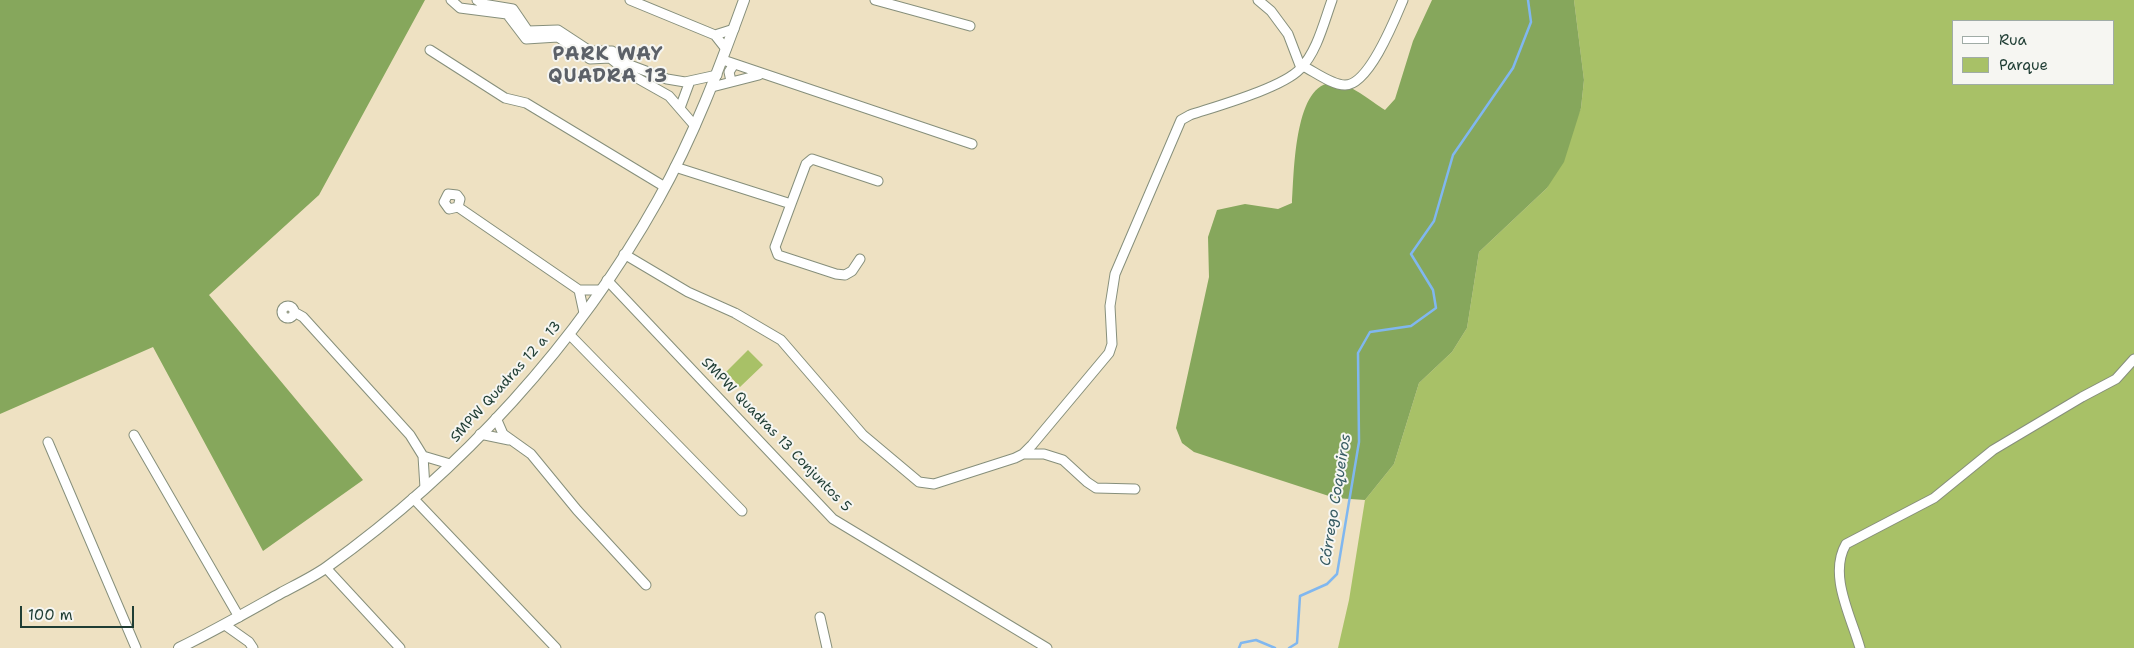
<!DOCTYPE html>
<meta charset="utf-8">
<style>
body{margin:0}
#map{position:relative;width:2134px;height:648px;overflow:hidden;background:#eee1c2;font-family:"Shantell Sans",sans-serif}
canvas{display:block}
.legend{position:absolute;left:1952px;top:20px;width:162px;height:65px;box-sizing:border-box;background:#f6f6f2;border:1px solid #a0aca6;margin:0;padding:6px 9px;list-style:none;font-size:15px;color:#1f3d34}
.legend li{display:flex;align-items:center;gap:10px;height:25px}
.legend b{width:25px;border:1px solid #a0aca6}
.scale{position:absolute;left:20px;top:606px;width:114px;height:22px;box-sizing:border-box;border:2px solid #1f3d34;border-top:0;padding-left:6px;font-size:15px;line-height:18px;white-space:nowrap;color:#1f3d34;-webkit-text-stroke:4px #f6f6f2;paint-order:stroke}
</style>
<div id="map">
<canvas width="2134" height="648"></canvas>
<ul class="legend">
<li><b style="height:6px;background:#fff"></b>Rua</li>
<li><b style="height:14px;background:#a8c167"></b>Parque</li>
</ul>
<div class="scale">100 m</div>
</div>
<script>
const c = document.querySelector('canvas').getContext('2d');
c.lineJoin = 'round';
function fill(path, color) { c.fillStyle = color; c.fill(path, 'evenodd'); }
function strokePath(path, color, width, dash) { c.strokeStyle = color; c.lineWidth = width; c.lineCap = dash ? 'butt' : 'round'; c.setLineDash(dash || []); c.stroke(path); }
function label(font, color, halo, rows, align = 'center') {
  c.font = font + ' "Shantell Sans",sans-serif'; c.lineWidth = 4; c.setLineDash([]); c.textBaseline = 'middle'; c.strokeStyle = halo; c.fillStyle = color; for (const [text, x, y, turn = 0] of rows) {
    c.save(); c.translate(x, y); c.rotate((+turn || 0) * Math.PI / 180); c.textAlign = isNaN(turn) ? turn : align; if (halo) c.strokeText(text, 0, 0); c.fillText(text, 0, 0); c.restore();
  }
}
const green = new Path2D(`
 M1574,0H2134V648H1338L1349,600L1365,500L1394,464L1419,383L1452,352L1467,328L1479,252L1547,188L1581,108L1584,80ZM1953,21H2113V84H1953Z
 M748,350L763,365L740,387L726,372Z`);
const forest = new Path2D(`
 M0,0H425L319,195L209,295L363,480L263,551L153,347L0,414Z
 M1432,0H1574L1584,80L1581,108L1564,162L1547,188L1479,252L1467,328L1452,352L1419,383L1394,464L1365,500L1335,498L1194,452L1182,443L1176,428L1209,277L1208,237L1217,210L1245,204L1278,209L1292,203C1294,175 1294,87 1330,83C1348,81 1370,101 1385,110L1395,99L1413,41Z`);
const stream = new Path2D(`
 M1239,648L1241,643L1256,640L1275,648
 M1289,648L1297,643L1300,596L1327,584L1337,574L1359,442L1358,353L1370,332L1411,326L1436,308L1433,290L1411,254L1434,221L1453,155L1513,68L1531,22L1528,0`);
const minor = new Path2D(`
 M451,0L460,8L507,14L526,39L558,37L590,59L610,58L630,74L669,96L695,126
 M477,0L483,4L513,9L528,31L558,30L590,51H612L627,64L667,79L685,82L717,75
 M630,0L715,35L726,49
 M875,0L970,26
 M1258,0L1271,11L1288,34L1301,68
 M715,35L734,29
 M430,50L505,98L526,103L665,187
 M723,60L972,144
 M1303,66C1315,72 1332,85 1345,85C1369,85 1395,19 1403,0
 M731,81L729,72L734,64
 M712,87L759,75
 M680,108L690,81
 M675,167L791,204L806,164L812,159L878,181
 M791,204L775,247L778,255L836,274L845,275L852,271L860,259
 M458,207L460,199L457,195L448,194L444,202L449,209L458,207L579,290H601
 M624,254L688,292L735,313L781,340L863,435L919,482L934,484L1015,458L1023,454L1032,445L1109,353L1112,344L1110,306L1115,274L1181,120L1190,115C1217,106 1282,88 1300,69C1317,52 1324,22 1332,0
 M607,280L833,519L1047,648
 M579,290L584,313
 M282 312a6 6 0 1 1 12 0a6 6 0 1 1-12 0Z
 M294,312L303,317L410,435L423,456L425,488
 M569,334L742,511
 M496,418L503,434L531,454L577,510L646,585
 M480,434L509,440
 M134,435L239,617
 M48,442L136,648
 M1023,454H1044L1063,460L1087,482L1096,488L1135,489
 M423,456L450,464
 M413,498L556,648
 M326,568L400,648
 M820,617L827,648
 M225,625L249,642L253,648
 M1860,648C1851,616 1828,575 1846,544L1934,498L1993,450L2082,397L2116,379L2134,359`);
const tertiary = new Path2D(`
 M179,648C214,631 247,612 281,593C296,585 313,577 327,567C461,471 578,343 658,200C694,136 719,69 744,0`);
const streetNames = [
 ["SMPW Quadras 12 a 13",506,382,-48],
 ["SMPW Quadras 13 Conjuntos 5",776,435,46]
];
const waterNames = [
 ["Córrego Coqueiros",1336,500,-81]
];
const districtNames = [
 ["PARK WAY",608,55],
 ["QUADRA 13",608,77]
];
fill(green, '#a8c167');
fill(forest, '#86a75c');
strokePath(stream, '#80b7ef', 2.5);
strokePath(minor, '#868f7b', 11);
strokePath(tertiary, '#868f7b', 12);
strokePath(minor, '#fff', 9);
strokePath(tertiary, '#fff', 10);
label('14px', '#1f3d34', '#f6f6f2', streetNames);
label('italic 15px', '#375c63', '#f6f6f2', waterNames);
c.letterSpacing = '1px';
label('bold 19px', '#5c6168', '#f6f6f2', districtNames);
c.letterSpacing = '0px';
</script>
